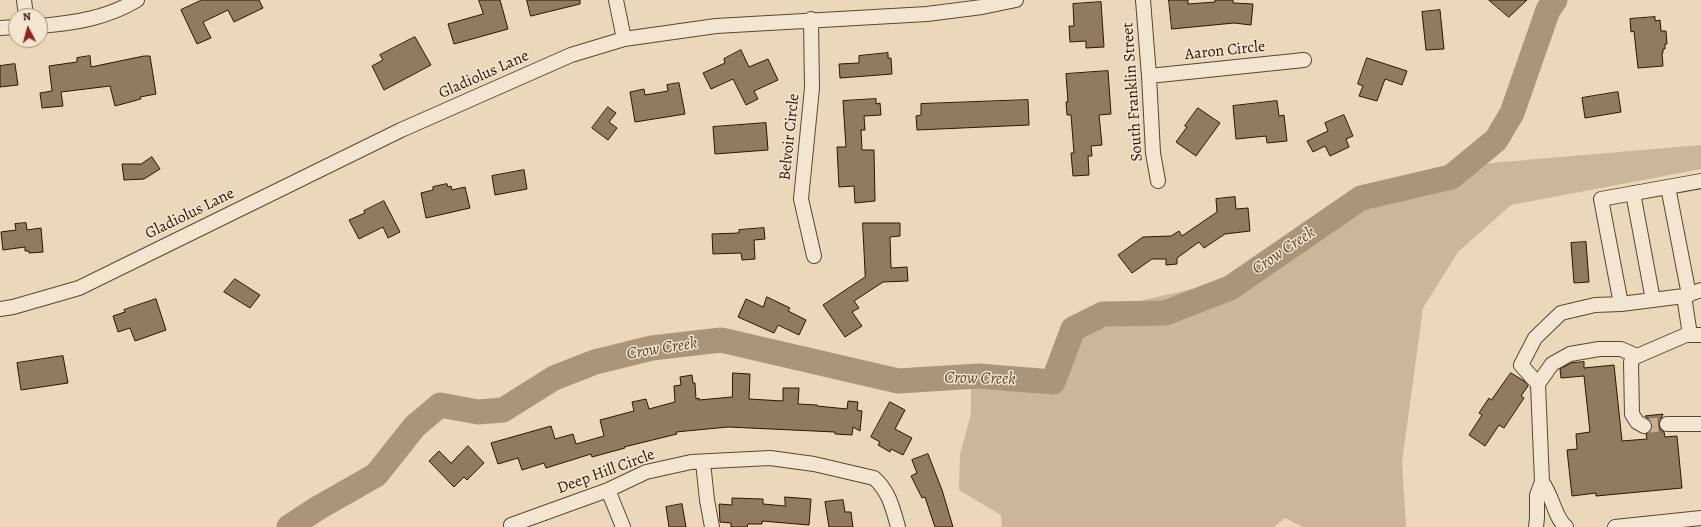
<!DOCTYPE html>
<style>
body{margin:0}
#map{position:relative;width:1701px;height:527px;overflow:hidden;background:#ebd7b9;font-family:Alegreya,serif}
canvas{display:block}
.north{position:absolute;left:8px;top:8px;width:40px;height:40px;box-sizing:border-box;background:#f2e5d2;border:1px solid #a4927e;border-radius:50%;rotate:354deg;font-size:11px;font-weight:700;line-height:16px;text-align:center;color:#2e1500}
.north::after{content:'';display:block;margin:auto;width:14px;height:18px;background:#8f2418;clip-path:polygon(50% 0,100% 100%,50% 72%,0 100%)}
</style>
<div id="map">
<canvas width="1701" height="527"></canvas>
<div class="north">N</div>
</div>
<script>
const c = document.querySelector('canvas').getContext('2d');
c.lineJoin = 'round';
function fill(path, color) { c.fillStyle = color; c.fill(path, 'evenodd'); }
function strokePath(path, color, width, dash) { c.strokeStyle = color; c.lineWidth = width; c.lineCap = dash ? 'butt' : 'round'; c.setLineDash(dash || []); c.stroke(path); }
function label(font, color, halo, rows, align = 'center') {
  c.font = font + ' Alegreya,serif'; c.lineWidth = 3; c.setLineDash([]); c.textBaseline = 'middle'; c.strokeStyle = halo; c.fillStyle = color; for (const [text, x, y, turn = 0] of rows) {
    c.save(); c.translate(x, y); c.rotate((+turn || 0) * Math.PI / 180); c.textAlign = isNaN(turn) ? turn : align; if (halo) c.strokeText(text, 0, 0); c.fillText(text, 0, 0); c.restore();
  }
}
const green = new Path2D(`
 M1701,145V169L1511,205L1458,252L1423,308L1402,462L1406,527H1303L1285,518L1274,527H1002L1001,515L959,490L960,454L971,414V383L1052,378L1072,316L1237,279L1341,207L1434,184L1432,168Z`);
const river = new Path2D(`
 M289,527L318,508L376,475L415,426L440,405L478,412L503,410L554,378L595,362L652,348L721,340L898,381L978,376L1053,382L1073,329L1103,314L1165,313L1230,288L1361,198L1451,177L1496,140L1512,113L1548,10L1555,0`);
const building = new Path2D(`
 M202,0H259L263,8L234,22L228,10L203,22L211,38L197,44L181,10Z
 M479,0H500L508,29L454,44L448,24L483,14Z
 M527,0H580V4L531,16Z
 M1169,0H1188V4L1215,2V0H1233V3L1253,4L1251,25L1234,23L1172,29Z
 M1489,0H1527L1509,17Z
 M1101,2L1104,47L1086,48V41L1070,42L1069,26H1074L1073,4Z
 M1440,10L1444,49L1426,50L1422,12Z
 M1655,17V21L1660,20L1661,31H1666L1667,44H1665V49H1663V53H1662L1663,66L1638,68L1634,31L1631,32L1630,19Z
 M415,37L431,65L384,90L372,66L383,60L380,55Z
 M741,50L749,67L768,59L778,80L754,91L758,99L746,105L733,79L711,89L703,73L725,63L724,59Z
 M888,53V58H891L892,74L840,78L839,64L859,63V56Z
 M90,56L91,67L144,56H150L156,94L140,97L141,99L115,106L110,86L61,92L63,106L42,108L40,93L52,91L49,66L77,62V58Z
 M1367,58L1407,71L1402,85L1385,79L1377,101L1359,96L1363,86L1358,84Z
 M15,64L18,85L0,87V66Z
 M1108,71L1111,114L1099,115L1102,145L1091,146L1092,156H1088L1089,175L1073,176L1071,153H1074L1071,115H1067L1066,102H1068L1066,74Z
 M679,83L685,114L635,122L630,92L644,89L645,95L668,91L667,85Z
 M1618,92L1621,112L1585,118L1582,98Z
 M876,99V104L880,103L881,115L864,116L865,130H861L862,150H874L875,201L855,203L854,186L839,187L837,147H846L843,101Z
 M1028,100L1029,125L917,130L916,116L921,115V104Z
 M1277,101L1279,116L1284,115L1287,141L1267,143L1266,136L1236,139L1233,106Z
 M608,107L616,113L609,122L617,128L608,140L592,128Z
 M1198,108L1220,123L1196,156L1176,142L1187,127L1185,126Z
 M1344,115L1353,136L1346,139L1349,147L1330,156L1325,146L1313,152L1307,141L1328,131L1325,123Z
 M766,123L768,150L715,154L713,127Z
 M152,157L160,169L144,179L124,180L122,164H141Z
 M524,170L527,189L495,195L492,176Z
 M447,184L448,187L451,186L452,190L465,187L470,208L426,218L421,193L433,190V187Z
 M1235,197L1236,209L1248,208L1250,231L1225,234L1204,248L1199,242L1177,258V264L1166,265V259H1152L1132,273L1118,255L1143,237L1171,236L1179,231L1182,236L1217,212L1216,199Z
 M384,201L400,232L388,238L383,227L359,239L349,220L365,213L364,211Z
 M26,223L27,230L41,228L43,252L29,253V251H25V247L3,250L1,232L16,230L15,224Z
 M863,223H900V236L890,237L891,268L907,267L908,281L883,282L854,301L859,308L852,312L862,326L845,337L823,305L865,277Z
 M764,228L765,239L754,240L755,259L742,260L741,253L713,254L712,234L739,233V230Z
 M1586,242L1589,282L1574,283L1571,243Z
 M235,279L260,295L250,308L224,292Z
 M767,297L790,308L788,311L806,320L799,335L778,325L774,333L738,317L746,299L763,307Z
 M156,299L166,330L135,341L130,328L118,332L113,316L125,312L124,310Z
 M63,356L68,383L21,390L17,363Z
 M1584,362V368L1614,365L1622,441L1647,439L1646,434L1651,431L1652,426L1651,421L1645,416L1663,414L1659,424L1660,429L1664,432L1665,437L1677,436L1682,488L1596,496V493L1572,496L1567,450L1577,449L1576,434L1590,432L1584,376L1561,378L1560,369L1571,363Z
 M733,373L750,374L749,399L783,401V388H799L798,404L817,405V406L847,409L848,401L858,402L857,410L862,411L860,431L853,427L852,435L835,434V432L728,427L676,432L677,434L624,447L625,448L592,457L591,454L546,468L544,463L522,470L518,458L498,464L491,443L551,426L555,439L573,434L576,444L604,436L600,420L634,411L632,402L646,399L649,409L675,402L674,386L681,385L680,377L692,375L693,383H695L696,399L699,398V400L732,397Z
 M1511,373L1524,381L1528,386L1521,396L1524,398L1504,428L1499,425L1485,446L1469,435L1482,415L1479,413L1489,398L1491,400Z
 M890,402L905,410L895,429L912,438L903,455L891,449L890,452L878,445L880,442L871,437Z
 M468,446L484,463L467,480L464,477L454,487L429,461L439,451L451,463Z
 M928,454L942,490L953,527H935L925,497L922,498L911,476L917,473L912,460Z
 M785,497L811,499L809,525L762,521V524H748L747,527H731V523L720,522L719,504L732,505V498L763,499V504L785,506Z
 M843,500L845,512H851L853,527H829L825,502Z
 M682,504L686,527H669L666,507Z`);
const minorTunnel = new Path2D(`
 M1644,426L1667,424`);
const minor = new Path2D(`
 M24,0L26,16
 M616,0L624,39
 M1143,0L1149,76L1153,153L1158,181
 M811,19L812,88L801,199L814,256
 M40,26C75,23 107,18 137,0
 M0,28L16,27
 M1149,76L1304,60
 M1701,181L1601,199L1621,304L1684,296L1701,290
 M1668,187L1689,295
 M1633,193L1653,300
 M1684,296L1690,335
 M0,309L13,307L79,288L401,130L571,55L624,39L716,26L927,14L982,7L1016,0
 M1538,384L1552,364L1570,354L1599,349H1621L1637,356
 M1667,424H1701
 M1644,426L1637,422L1632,414L1631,362L1635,357L1686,335H1701
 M703,462L707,500L712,527
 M608,490L623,527
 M511,525L608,490L646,472L691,462L770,458L814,464L874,478C889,491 893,509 898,527
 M1536,527L1537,518V495L1542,482
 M1566,527C1554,517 1553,496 1542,482L1538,384L1521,365L1535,338L1561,313L1595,305L1621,304
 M1615,527L1701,518`);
const streetNames = [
 ["Aaron Circle",1225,51,-6],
 ["Gladiolus Lane",484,75,-24],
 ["South Franklin Street",1133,92,-94],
 ["Belvoir Circle",790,137,-84],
 ["Gladiolus Lane",190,214,-26],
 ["Deep Hill Circle",606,472,-20]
];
const waterNames = [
 ["Crow Creek",1284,251,-34],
 ["Crow Creek",662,349,-9],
 ["Crow Creek",980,379,1]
];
fill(green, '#cbb69a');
strokePath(river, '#ab957a', 25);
fill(building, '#907a60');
strokePath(building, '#2e1500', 1);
strokePath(minorTunnel, '#c5b094', 14, [14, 7]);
strokePath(minor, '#5d462e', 16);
strokePath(minor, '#f2e5d2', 14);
label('16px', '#2e1500', '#f2e5d2', streetNames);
label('italic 17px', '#604831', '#f2e5d2', waterNames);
</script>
